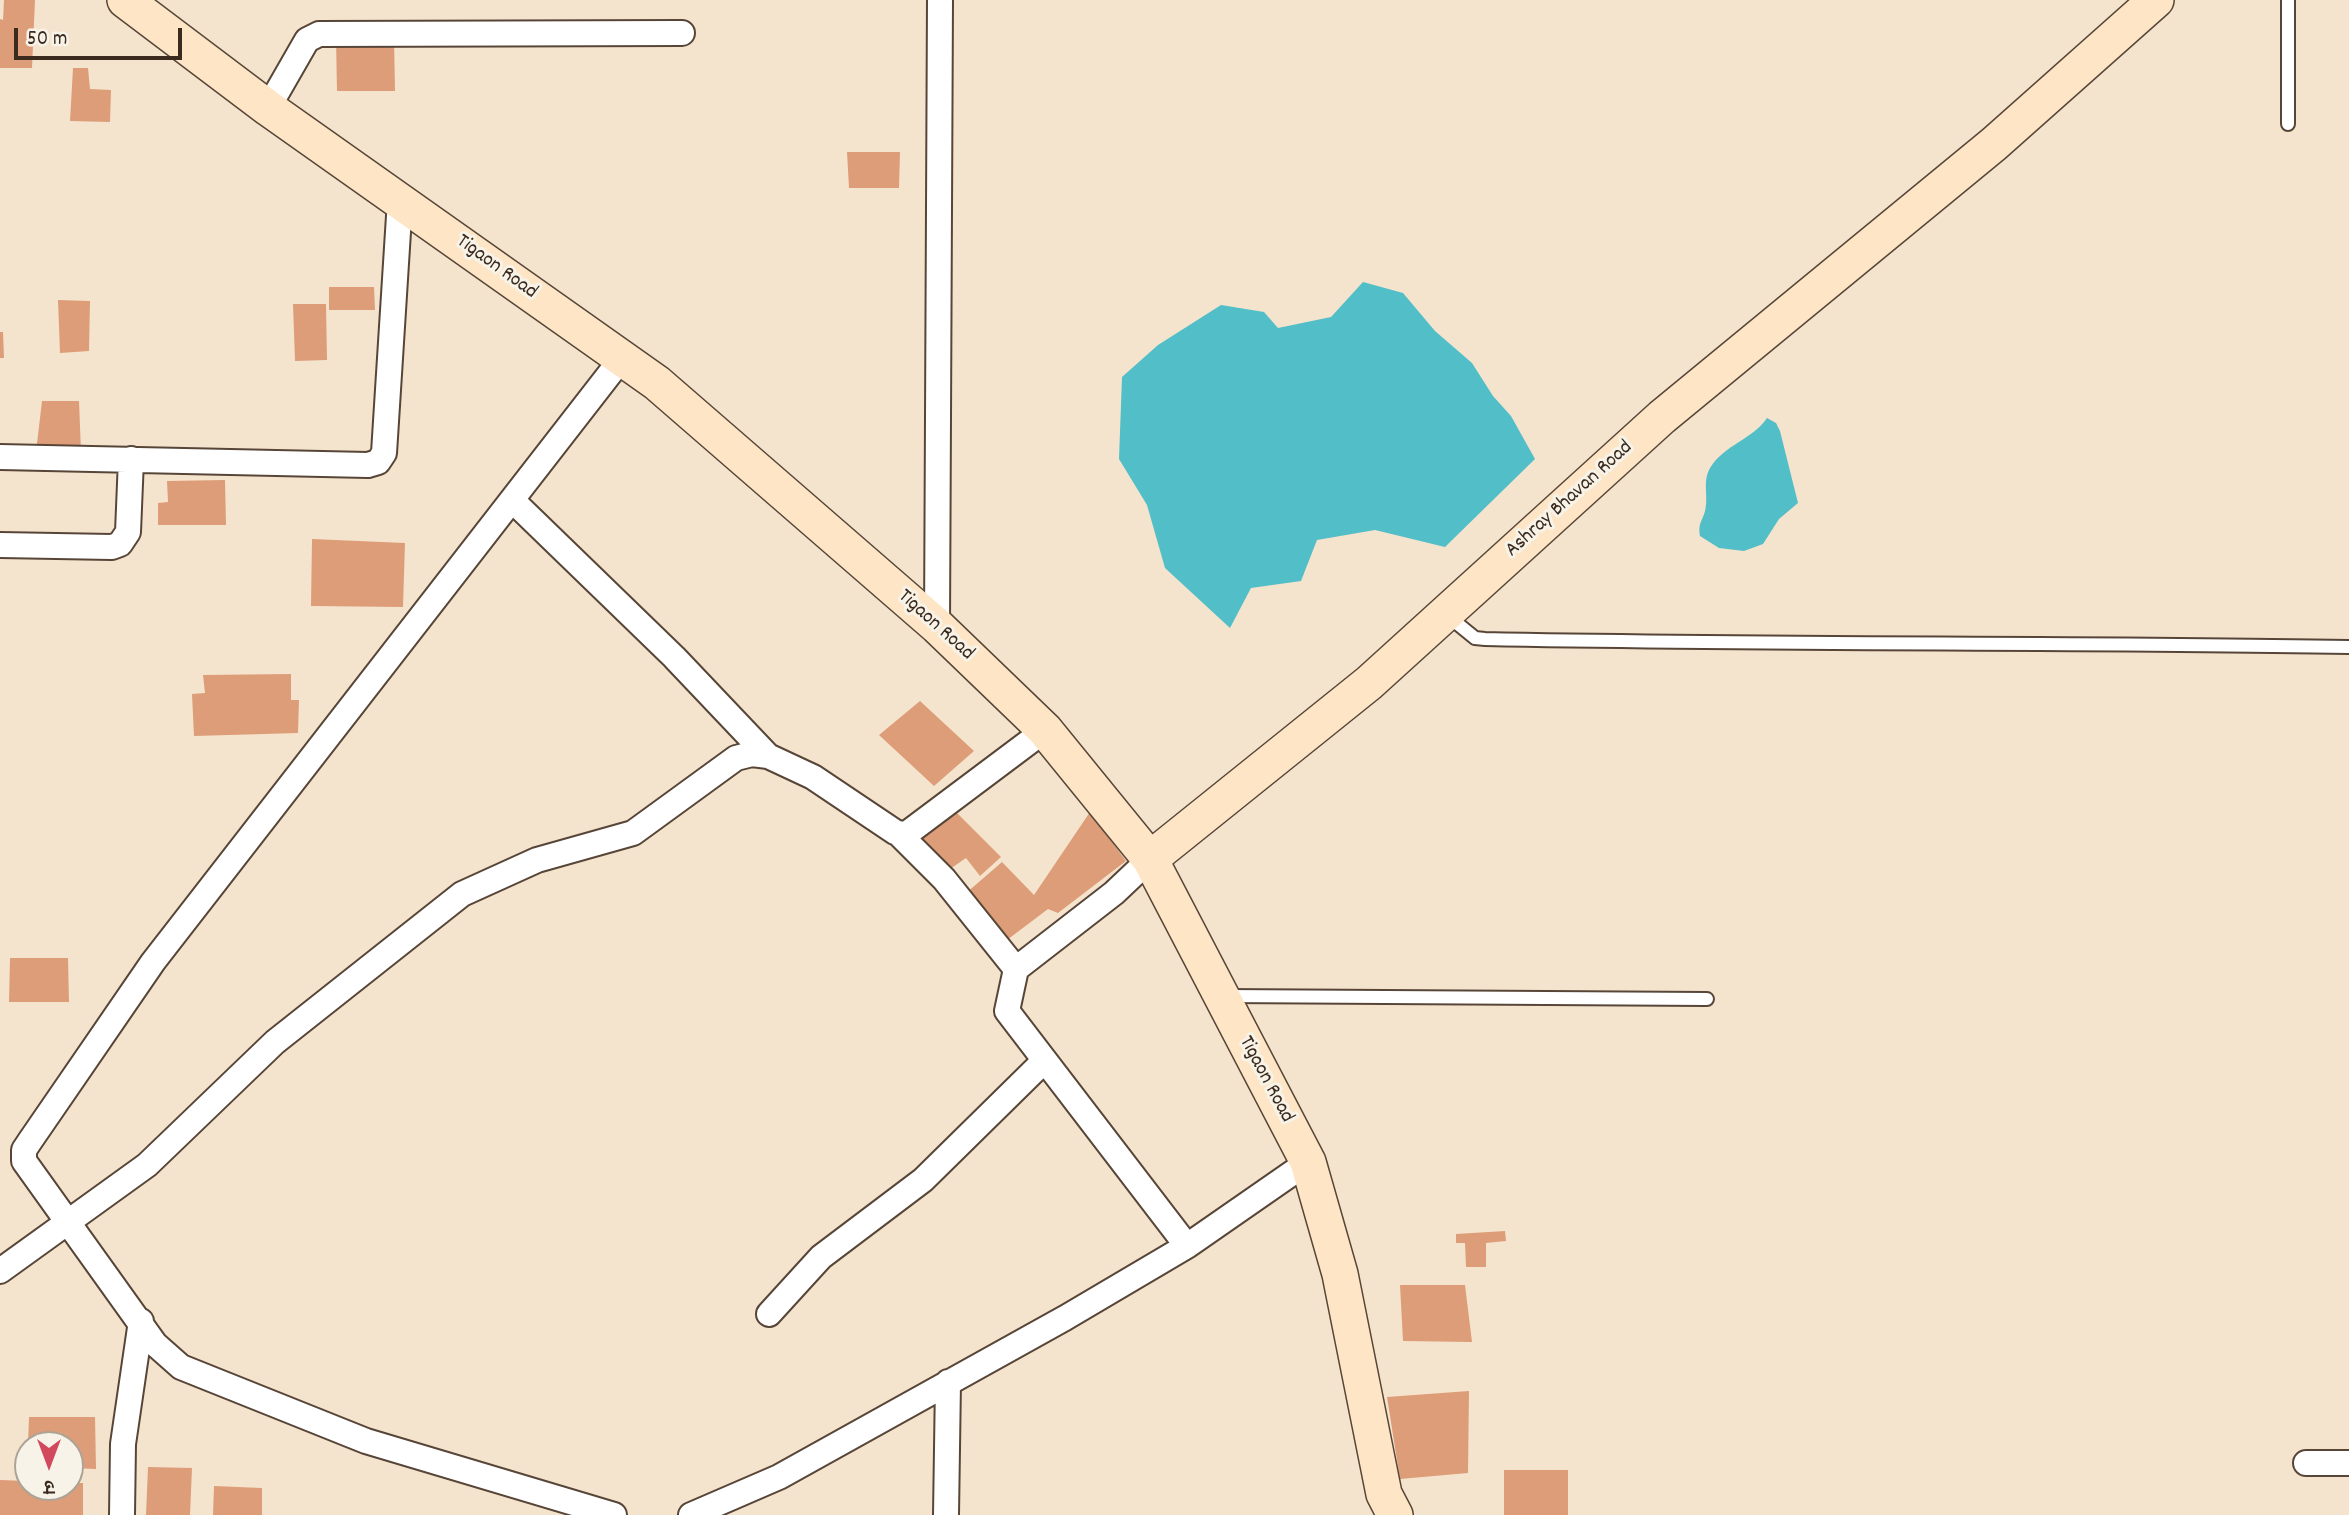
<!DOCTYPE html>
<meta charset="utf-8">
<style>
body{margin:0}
#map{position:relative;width:2349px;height:1515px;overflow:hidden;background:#f5e4cd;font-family:Dekko,"Playpen Sans Deva",sans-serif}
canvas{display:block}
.north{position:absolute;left:14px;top:1431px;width:70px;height:70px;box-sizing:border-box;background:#f7f3e8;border:2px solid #aca397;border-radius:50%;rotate:180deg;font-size:19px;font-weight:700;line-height:28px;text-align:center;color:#3b2a1e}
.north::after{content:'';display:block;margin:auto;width:24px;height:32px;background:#d1495b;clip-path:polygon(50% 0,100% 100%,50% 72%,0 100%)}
.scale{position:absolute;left:14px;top:28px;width:168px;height:32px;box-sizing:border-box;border:4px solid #3b2a1e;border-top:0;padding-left:9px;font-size:21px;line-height:24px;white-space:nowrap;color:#3b2a1e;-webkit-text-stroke:5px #f7f3e8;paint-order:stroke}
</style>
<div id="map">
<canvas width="2349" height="1515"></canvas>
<div class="north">उ</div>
<div class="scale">50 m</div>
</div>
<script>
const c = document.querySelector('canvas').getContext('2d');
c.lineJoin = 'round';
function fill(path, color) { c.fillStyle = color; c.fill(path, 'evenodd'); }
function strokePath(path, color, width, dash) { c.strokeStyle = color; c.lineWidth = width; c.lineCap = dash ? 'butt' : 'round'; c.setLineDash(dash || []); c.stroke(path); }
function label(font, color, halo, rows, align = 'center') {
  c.font = font + ' Dekko,sans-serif'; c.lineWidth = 6; c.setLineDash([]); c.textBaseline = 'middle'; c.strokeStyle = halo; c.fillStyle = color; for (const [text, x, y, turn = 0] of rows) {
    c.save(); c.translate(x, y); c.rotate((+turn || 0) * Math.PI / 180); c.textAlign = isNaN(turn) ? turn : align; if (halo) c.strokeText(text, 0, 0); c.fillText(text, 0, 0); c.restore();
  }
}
const water = new Path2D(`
 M1363,282L1403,293L1435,331L1472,363L1493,396L1511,416L1535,459L1445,547L1375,530L1317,540L1301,581L1251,588L1230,628L1165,568L1147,505L1119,459L1122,377L1158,345L1221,305L1264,312L1278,328L1331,317Z
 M1767,418L1776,423L1780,431L1798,503L1779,519L1763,544L1744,551L1719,548L1700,536C1698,523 1702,522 1705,511C1709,496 1702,482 1710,468C1724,445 1753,439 1767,418Z`);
const building = new Path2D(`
 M4,0H35L32,68H0V19L3,20Z
 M336,39H394L395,91H337Z
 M73,68H88L90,89L111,90L110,122L70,121Z
 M847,152H900L899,188H849Z
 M329,287H374L375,310H329Z
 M58,300L90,301L89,351L60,353Z
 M293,304H326L327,360L295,361Z
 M0,332H3L4,358H0Z
 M42,401H79L81,452H36Z
 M225,480L226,525H158V503L168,502L167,481Z
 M312,539L405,543L403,607L311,606Z
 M291,674V700H299L298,733L194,736L192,694L205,693L203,675Z
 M920,701L974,751L934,786L879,735Z
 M953,809L1001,857L980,876L966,858L950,869L917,838Z
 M1090,812L1126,861L1058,913L1048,909L1003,943L965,894L1002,862L1034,895Z
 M10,958H68L69,1002H9Z
 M1505,1231L1506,1241L1486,1243V1267H1466L1465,1243H1456V1234Z
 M1400,1285H1465L1472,1342L1403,1341Z
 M1469,1391L1468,1473L1400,1479L1387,1397Z
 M29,1417H95L96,1469L70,1468V1445H28Z
 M148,1467L192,1468L190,1515H146Z
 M1504,1470H1568V1515H1504Z
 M0,1480L28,1481V1487H70V1483H83V1515H0Z
 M214,1486L262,1488V1515H213Z`);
const lane = new Path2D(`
 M2288,124V0
 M1448,616L1475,638L1485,639C1773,645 2061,642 2349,647
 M1224,996L1707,999`);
const street = new Path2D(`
 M268,108L307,40L319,34L682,33
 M0,457L368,465L378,462L384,453L400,200
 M512,500L674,657L768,756
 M0,545L112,547L120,544L128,532L131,459
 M937,626L940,0
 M900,835L944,879L1016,969
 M1150,859L1114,893L1016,969L1007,1011L1187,1246
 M0,1271L147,1165L275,1042L462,894L537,860L633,833L736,758L752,754L768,756L813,777L895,832L905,835L1045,730
 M769,1314L821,1257L923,1180L1044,1061
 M2306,1463H2349
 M122,1515L123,1444L141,1321
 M614,1515L366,1441L181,1367L155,1344L24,1161V1150L30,1141L153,962L622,358
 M691,1515L779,1477L1065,1318L1187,1246L1308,1162
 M946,1515L948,1382`);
const secondary = new Path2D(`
 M125,0L268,108L657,383L937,626L1045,730L1150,859L1308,1162L1340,1274L1384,1494L1395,1515
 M1150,859L1369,683L1662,417L1994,144L2156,0`);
const streetNames = [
 ["Tigaon Road",496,268,36],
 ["Ashray Bhavan Road",1570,500,-42],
 ["Tigaon Road",935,626,42],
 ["Tigaon Road",1265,1080,62]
];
fill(water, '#51bec8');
fill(building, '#dd9d78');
strokePath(lane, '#574638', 16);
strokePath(street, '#574638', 28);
strokePath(secondary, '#574638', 38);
strokePath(lane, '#fff', 12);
strokePath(street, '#fff', 24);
strokePath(secondary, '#fde5c5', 35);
label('21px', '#3b2a1e', '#f7f3e8', streetNames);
</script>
